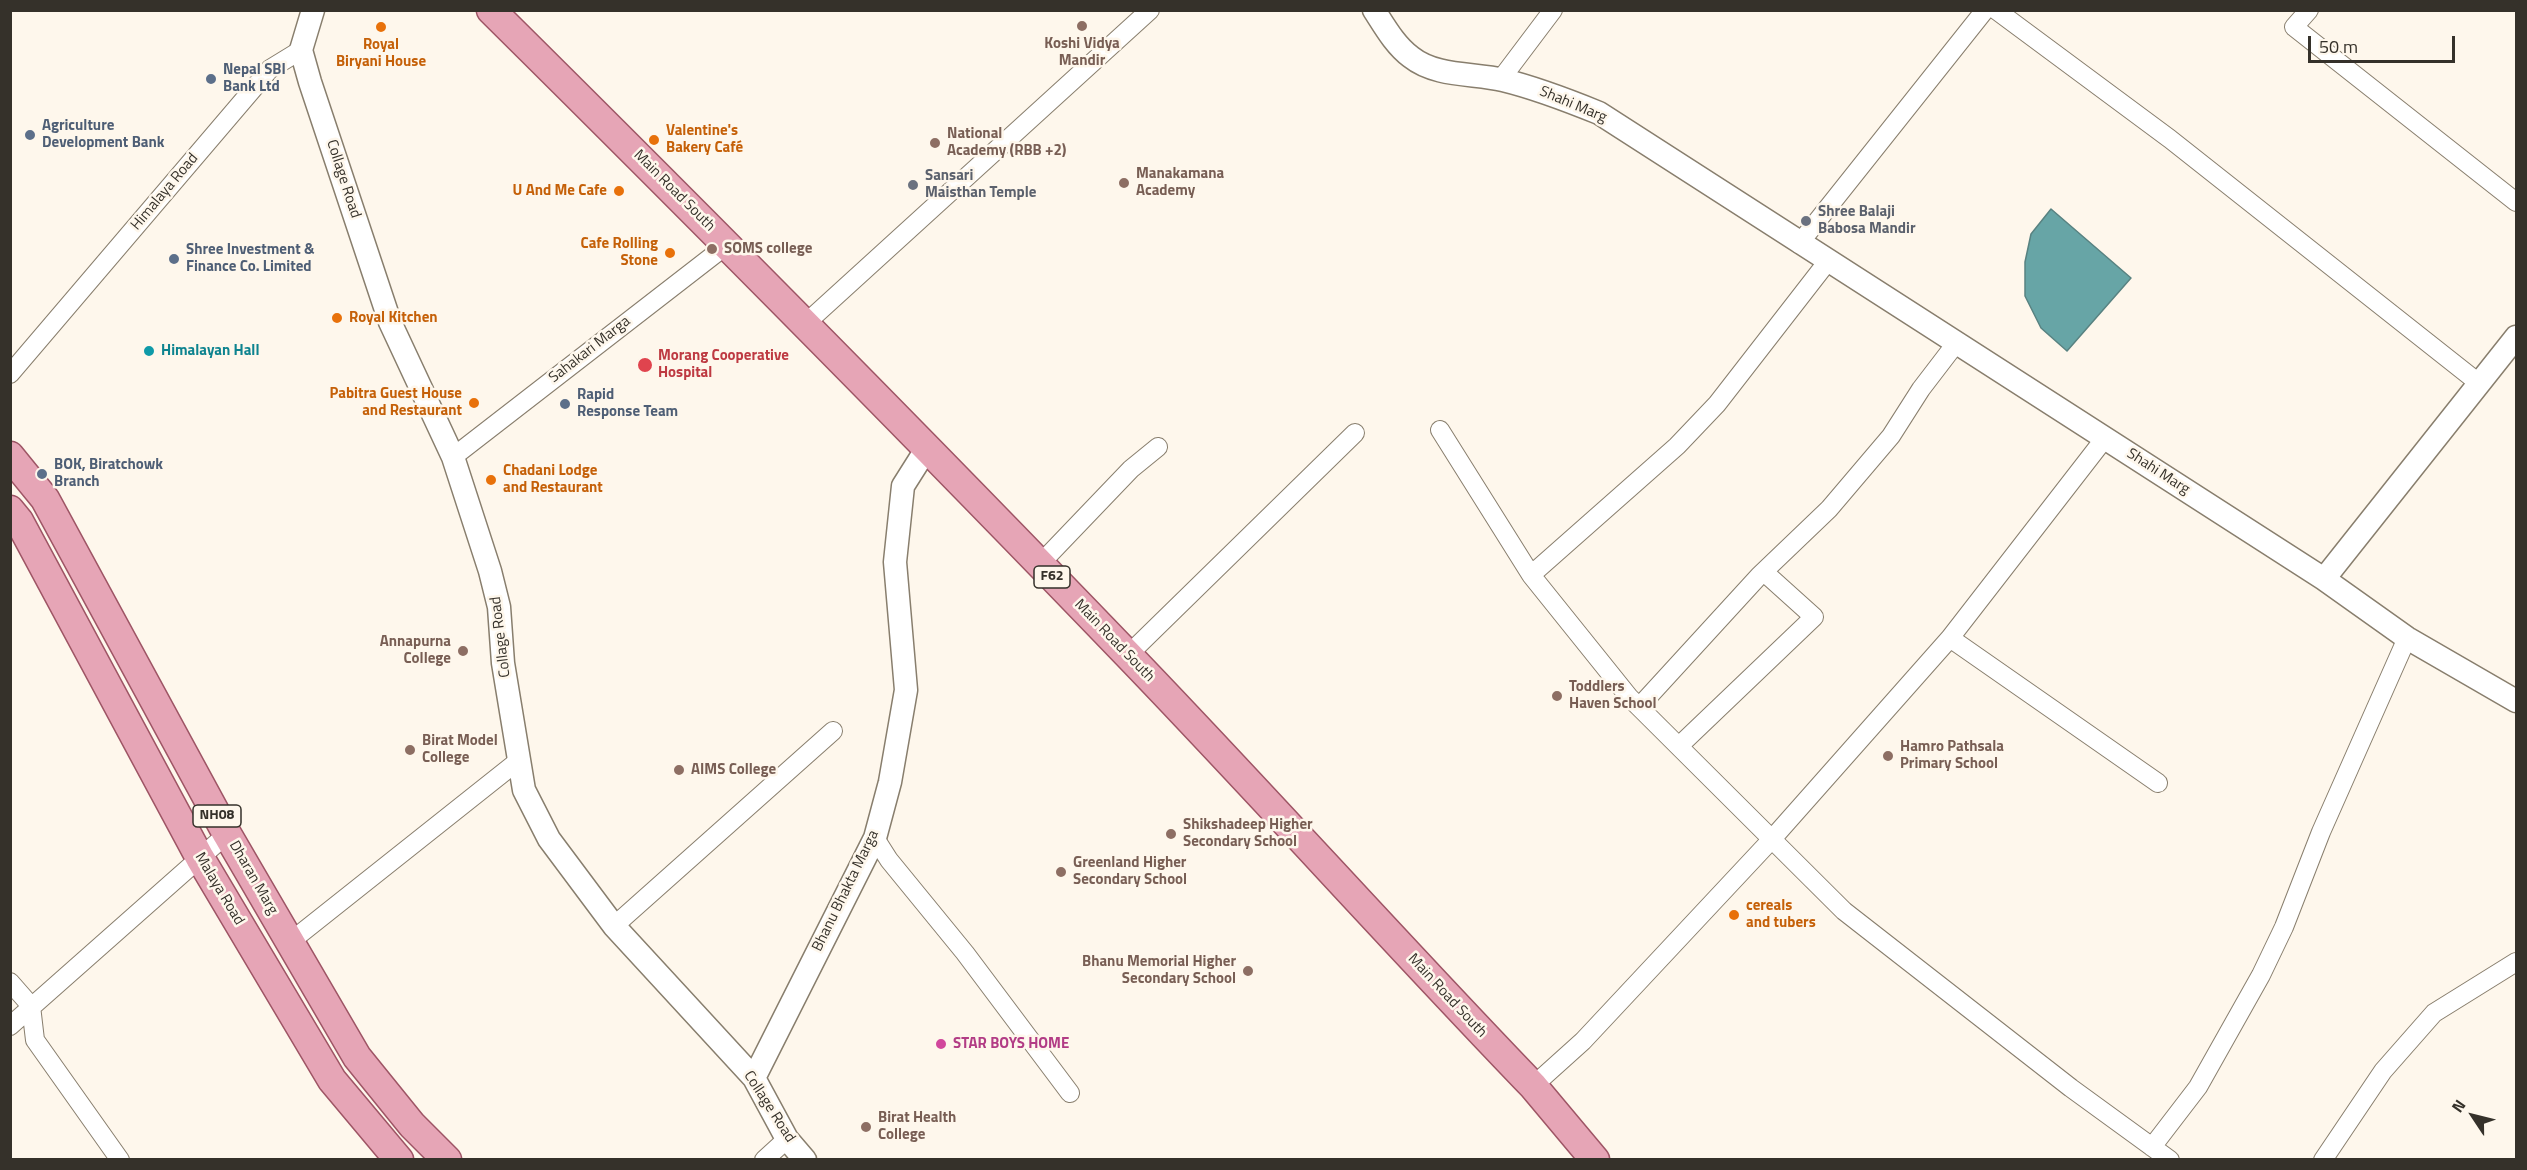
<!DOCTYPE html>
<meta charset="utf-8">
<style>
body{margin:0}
#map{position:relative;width:2527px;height:1170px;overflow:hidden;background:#fef7ec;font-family:"Titillium Web",sans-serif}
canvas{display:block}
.frame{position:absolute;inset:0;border:12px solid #35312a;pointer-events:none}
.north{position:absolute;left:2443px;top:1086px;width:60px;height:60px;-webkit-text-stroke:4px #fef7ec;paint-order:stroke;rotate:305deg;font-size:16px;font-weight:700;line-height:24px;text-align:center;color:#35312a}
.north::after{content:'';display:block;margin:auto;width:21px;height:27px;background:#35312a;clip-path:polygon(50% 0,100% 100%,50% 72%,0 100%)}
.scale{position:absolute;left:2308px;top:36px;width:147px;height:27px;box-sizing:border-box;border:3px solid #35312a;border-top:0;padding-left:8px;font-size:18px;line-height:21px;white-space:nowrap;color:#35312a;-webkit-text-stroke:4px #fef7ec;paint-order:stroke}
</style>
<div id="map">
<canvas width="2527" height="1170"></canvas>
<div class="frame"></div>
<div class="north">N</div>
<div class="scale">50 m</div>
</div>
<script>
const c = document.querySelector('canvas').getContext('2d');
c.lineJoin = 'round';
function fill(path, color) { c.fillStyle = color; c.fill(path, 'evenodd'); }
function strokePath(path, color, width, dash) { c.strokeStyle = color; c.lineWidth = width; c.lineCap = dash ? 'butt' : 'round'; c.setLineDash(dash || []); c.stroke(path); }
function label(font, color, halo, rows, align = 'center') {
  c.font = font + ' "Titillium Web",sans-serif'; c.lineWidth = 5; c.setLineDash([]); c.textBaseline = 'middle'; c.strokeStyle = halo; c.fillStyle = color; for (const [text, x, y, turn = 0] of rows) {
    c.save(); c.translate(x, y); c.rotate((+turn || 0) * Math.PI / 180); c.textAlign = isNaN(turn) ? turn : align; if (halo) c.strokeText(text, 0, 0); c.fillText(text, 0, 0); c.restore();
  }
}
const water = new Path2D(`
 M2051,209L2131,278L2067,351L2041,328L2025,296V262L2031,234Z`);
const minor = new Path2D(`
 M1996,10L2170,139L2480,384
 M2309,10L2294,27L2516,202
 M1501,79L1553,10
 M1799,244L1985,10
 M1828,261L1717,404L1677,446L1531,575L1629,697L1844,911L2071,1088L2170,1160
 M804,325L1150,10
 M10,374L270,69L301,50
 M1440,430L1531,575
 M453,457L728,244
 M1040,564L1131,469L1158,447
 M1950,638L2158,783
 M1128,655L1355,433
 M1639,707L1759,576L1829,509L1891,436L1921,389L1957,342
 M1679,746L1814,617L1764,572
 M875,838L889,860L965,953L1070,1093
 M614,926L833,731
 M290,942L518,761
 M10,982L31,1006L35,1040L120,1160
 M10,1026L227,834
 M1533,1086L1583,1041L1772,839L1950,638L2105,438
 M2152,1147L2198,1087L2261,975L2284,927L2321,832L2407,638
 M764,1160L787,1139
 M2323,1160L2383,1071L2434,1013L2516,962`);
const tertiary = new Path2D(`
 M313,10L301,50L310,82L390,322L453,457L490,571L499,607L503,663L524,790L549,839L614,926L754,1078L787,1139L805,1160
 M1374,10C1385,27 1395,45 1411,57C1436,77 1474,73 1503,80C1536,88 1567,100 1599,113L2324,579L2407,638L2516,701
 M2324,579L2516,337
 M754,1078L875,838L890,782L906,690L895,562L903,486L927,448`);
const primary = new Path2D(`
 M491,10C705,222 917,436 1126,653C1263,795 1395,943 1533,1086L1595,1160
 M10,456L45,499L227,834L357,1057L412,1125L447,1160
 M10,510L19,521L200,858L332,1080L399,1160`);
const markers = [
 [1082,26,6,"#8d6e63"],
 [381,27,6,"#e8710a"],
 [211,79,6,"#5c6f8a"],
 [30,135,6,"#5c6f8a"],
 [654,140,6,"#e8710a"],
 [935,143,6,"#8d6e63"],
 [1124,183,6,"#8d6e63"],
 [913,185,6,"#6b7280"],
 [619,191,6,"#e8710a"],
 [1806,221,6,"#6b7280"],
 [712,249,6,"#8d6e63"],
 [670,253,6,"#e8710a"],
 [174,259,6,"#5c6f8a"],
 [337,318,6,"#e8710a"],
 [149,351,6,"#0f9aa8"],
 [645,365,8,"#e0444e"],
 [474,403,6,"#e8710a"],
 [565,404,6,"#5c6f8a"],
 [42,474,6,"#5c6f8a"],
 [491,480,6,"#e8710a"],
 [463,651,6,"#8d6e63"],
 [1557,696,6,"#8d6e63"],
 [410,750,6,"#8d6e63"],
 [1888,756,6,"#8d6e63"],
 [679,770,6,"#8d6e63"],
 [1171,834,6,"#8d6e63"],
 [1061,872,6,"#8d6e63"],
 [1734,915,6,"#e8710a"],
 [1248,971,6,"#8d6e63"],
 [941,1044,6,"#d1479c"],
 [866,1127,6,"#8d6e63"]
];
const shields = [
 [1052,577,36],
 [217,816,48]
];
const shieldNames = [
 ["F62",1052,577],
 ["NH08",217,816]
];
const educationNames = [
 ["Koshi Vidya",1082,44,"center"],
 ["Mandir",1082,61,"center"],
 ["National",947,134],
 ["Academy (RBB +2)",947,151],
 ["Manakamana",1136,174],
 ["Academy",1136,191],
 ["SOMS college",724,249],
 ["Annapurna",451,642,"right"],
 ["College",451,659,"right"],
 ["Toddlers",1569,687],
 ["Haven School",1569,704],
 ["Birat Model",422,741],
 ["College",422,758],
 ["Hamro Pathsala",1900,747],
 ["Primary School",1900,764],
 ["AIMS College",691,770],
 ["Shikshadeep Higher",1183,825],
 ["Secondary School",1183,842],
 ["Greenland Higher",1073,863],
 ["Secondary School",1073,880],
 ["Bhanu Memorial Higher",1236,962,"right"],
 ["Secondary School",1236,979,"right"],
 ["Birat Health",878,1118],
 ["College",878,1135]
];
const foodNames = [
 ["Royal",381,45,"center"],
 ["Biryani House",381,62,"center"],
 ["Valentine's",666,131],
 ["Bakery Café",666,148],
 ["U And Me Cafe",607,191,"right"],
 ["Cafe Rolling",658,244,"right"],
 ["Stone",658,261,"right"],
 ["Royal Kitchen",349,318],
 ["Pabitra Guest House",462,394,"right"],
 ["and Restaurant",462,411,"right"],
 ["Chadani Lodge",503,471],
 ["and Restaurant",503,488],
 ["cereals",1746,906],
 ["and tubers",1746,923]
];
const serviceNames = [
 ["Nepal SBI",223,70],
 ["Bank Ltd",223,87],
 ["Agriculture",42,126],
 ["Development Bank",42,143],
 ["Shree Investment &",186,250],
 ["Finance Co. Limited",186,267],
 ["Rapid",577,395],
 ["Response Team",577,412],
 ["BOK, Biratchowk",54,465],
 ["Branch",54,482]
];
const streetNames = [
 ["Shahi Marg",1573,105,23],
 ["Collage Road",343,179,72],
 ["Main Road South",674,191,45],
 ["Himalaya Road",165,192,-50],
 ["Sahakari Marga",590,350,-38],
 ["Shahi Marg",2158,472,33],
 ["Collage Road",501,637,-97],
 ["Main Road South",1114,641,46],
 ["Dharan Marg",253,878,60],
 ["Malaya Road",219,889,59],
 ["Bhanu Bhakta Marga",846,891,-64],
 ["Main Road South",1447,996,47],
 ["Collage Road",769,1107,57]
];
const worshipNames = [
 ["Sansari",925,176],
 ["Maisthan Temple",925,193],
 ["Shree Balaji",1818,212],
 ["Babosa Mandir",1818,229]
];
const cultureNames = [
 ["Himalayan Hall",161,351]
];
const healthNames = [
 ["Morang Cooperative",658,356],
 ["Hospital",658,373]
];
const hotelNames = [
 ["STAR BOYS HOME",953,1044]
];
fill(water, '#67a5a6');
strokePath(water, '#588281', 1.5);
strokePath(minor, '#887e6d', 20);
strokePath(tertiary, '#887e6d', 25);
strokePath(primary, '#9e5565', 31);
strokePath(minor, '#fff', 18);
strokePath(tertiary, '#fff', 22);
strokePath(primary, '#e6a5b6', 28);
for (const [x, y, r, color] of markers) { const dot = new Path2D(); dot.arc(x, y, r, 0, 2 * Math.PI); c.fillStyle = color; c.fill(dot); strokePath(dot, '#fef7ec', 2); }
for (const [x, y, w] of shields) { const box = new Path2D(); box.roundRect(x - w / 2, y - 11, w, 22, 4.5); c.fillStyle = '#fef7ec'; c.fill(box); strokePath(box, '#35312a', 1.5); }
label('bold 14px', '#35312a', null, shieldNames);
label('bold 15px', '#785e54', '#fef7ec', educationNames, 'left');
label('bold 15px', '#c56008', '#fef7ec', foodNames, 'left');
label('bold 15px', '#4e5e75', '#fef7ec', serviceNames, 'left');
label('15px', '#35312a', '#fef7ec', streetNames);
label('bold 15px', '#5b616d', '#fef7ec', worshipNames, 'left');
label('bold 15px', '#0d838f', '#fef7ec', cultureNames, 'left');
label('bold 15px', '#be3a42', '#fef7ec', healthNames, 'left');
label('bold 15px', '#b23c85', '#fef7ec', hotelNames, 'left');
</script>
